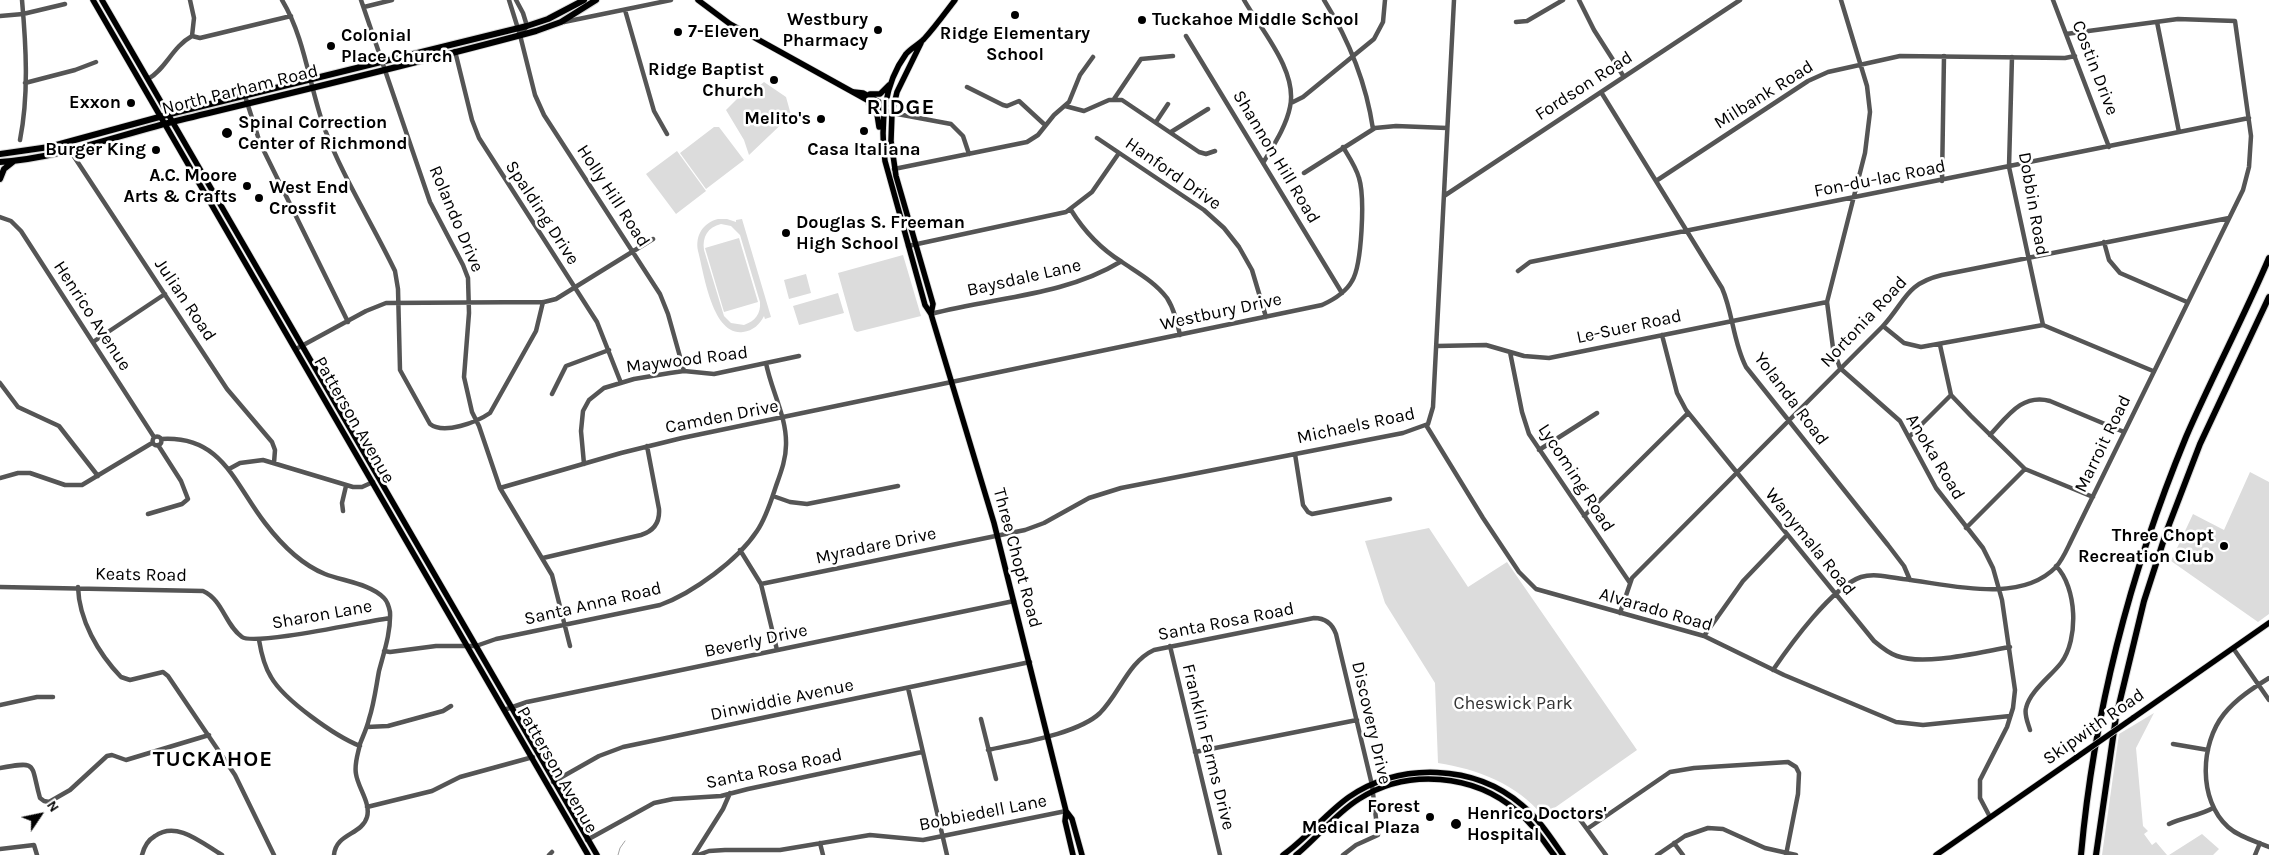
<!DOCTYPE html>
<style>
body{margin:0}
#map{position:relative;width:2269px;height:855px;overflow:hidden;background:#fff;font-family:Karla,sans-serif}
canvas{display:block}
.north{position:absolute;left:15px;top:790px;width:50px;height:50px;-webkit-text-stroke:4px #fff;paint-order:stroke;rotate:56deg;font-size:14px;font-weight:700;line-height:20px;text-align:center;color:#000}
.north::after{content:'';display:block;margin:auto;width:18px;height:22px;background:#000;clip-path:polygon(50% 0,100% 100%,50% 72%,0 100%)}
</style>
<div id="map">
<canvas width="2269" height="855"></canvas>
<div class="north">N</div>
</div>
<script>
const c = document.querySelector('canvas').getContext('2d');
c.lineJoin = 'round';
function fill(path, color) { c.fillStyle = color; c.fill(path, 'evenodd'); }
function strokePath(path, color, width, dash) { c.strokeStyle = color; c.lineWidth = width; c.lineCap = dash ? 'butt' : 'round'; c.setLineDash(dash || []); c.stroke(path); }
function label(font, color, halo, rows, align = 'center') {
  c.font = font + ' Karla,sans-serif'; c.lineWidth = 5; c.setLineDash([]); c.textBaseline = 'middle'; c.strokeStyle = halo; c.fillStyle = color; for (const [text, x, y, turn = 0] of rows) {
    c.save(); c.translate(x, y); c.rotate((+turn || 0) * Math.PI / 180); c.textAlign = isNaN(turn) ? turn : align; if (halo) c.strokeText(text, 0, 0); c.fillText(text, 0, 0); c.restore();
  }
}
const green = new Path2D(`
 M764,82L786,97L791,115L749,155L744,140L726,110L745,91L758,87Z
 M714,127H719L744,160L706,189L680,153Z
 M677,151L706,191L676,214L646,174Z
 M718,219H727L736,222V220L742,219L771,317L765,319L764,316C760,324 753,331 743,332C712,336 704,273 698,251C695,235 703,223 718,219ZM721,224L731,226L740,235L760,302C761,314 755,321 744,325L731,323L724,316L704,250C702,237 708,227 721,224Z
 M739,238L758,302L724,312L705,248Z
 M903,255L921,316L857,332L854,330L838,273Z
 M806,274L811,293L789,299L784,280Z
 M838,293L844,313L799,325L793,306Z
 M2250,472L2269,482V614L2258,622L2171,561L2193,514L2224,530Z
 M1429,528L1468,587L1507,562L1637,750L1543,816C1517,784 1477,769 1438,763L1435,683L1385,603L1365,541Z
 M2154,713L2136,748L2143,826L2148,831L2144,834L2152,845L2156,842L2167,855H2102L2119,734Z
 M2202,834L2219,849L2213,855H2169Z`);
const stream = new Path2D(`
 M618,855L620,848L625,841`);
const minor = new Path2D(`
 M190,0L194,18L192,36
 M282,0C305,38 309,85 324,127C342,176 372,223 395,271L398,289L400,370L430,424C444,435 477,422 490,413L536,331L543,302
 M361,0L430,202L463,265L468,278L469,313L464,377L472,412L479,426L500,488L552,575L570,646
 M509,0L520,35L535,95L544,115L660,294L668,314L684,371
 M516,0L523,13L527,26L520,35
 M1244,0C1261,30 1298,71 1290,107C1286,127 1273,146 1263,163
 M1324,0C1349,40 1366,82 1373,129
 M1579,0L1594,30L1624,77
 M1841,0L1867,86L1870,112L1865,153L1827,302L1833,348L1840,368L1900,421L1936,488L1983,548L1993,568L2002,600L2015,690L2013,708L2007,727L1980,780V798L1990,817
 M2053,0L2109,147
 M364,7L392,0
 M625,10L654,111L667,134
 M0,16L23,14L65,4
 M564,22L671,0
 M1516,22L1527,21L1563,0
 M2157,22L2179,132
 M1186,36L1342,293
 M455,51L472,120L479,138L597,322L621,383
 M2012,57L2009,167L2043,325
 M148,79C166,69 172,47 192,36L200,38L291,16
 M25,83L75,70L96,62
 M967,87L1003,105L1007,106L1019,101L1045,125
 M1601,92L1722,288C1733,313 1733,342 1746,367L1888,545L1904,566L1910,580
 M245,96L260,143L348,322
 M1114,99L1141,59L1173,56
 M1291,103L1303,97L1374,39L1383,22L1385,0
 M1065,106L1084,111L1109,100H1122L1199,152L1206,154L1215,151
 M892,113L951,124L963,136L969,154
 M1156,122L1168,104
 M1171,132L1208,109
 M1097,138L1204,210L1224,228L1239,247L1252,270L1266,317
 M20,140C29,95 26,45 22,0
 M69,149L227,389L272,442L275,450L274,463
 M894,169L1027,142L1038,135L1054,115L1069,102L1080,75L1093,57
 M1304,173L1375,128L1396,126L1447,128
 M1656,181L1808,81L1828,72L1900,56L2065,58L2075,56
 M1942,181L1944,56
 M1444,196L1740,0
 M1071,210C1084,231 1101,249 1122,262C1138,273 1155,282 1167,298C1174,309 1177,322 1180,335
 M0,217L11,221L21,231L154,437
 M2104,242L2109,260L2120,273L2187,302
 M908,246L1066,212L1092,192L1119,153
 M1518,271L1530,262L2249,118
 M931,314C994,297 1064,296 1120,262
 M1883,326L1904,343L1921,347L2043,325L2153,371
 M1662,335L1677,393L1686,410L1874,641C1881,647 1888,653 1897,656C1925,666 1980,652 2010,647
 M93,342L165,294
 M1940,345L1951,395L1971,416L2025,469L2093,497
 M1437,346L1486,345L1524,356L1549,358L1827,302
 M296,349L366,311L386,303L544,302L556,299L653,239
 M1510,352L1522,412L1529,434L1630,583
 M0,383L18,407L59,426L98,476
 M552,394L566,366L609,350
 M1426,425L1483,518L1519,572L1536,589L1704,636L1784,675L1896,722L1923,725L2010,716
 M1990,435C2007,417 2022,393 2050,401L2124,432
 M152.5 441a4.5 4.5 0 1 1 9 0a4.5 4.5 0 1 1-9 0Z
 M1909,437L1951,395
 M161,439C222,435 234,483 265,523C281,544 300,564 325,574C343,581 371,584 384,598C388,602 389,607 390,612C391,632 384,652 379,671C376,687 374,704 369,719C367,728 363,736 360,744C358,754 354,764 356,774C358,788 371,803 367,817C362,835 336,833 334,855
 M1539,450L1597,413
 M1295,454L1303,505L1308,512L1312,514L1390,499
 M584,464L581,431L583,411L589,400L604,388L634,379L670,373L684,371L714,374L799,356
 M229,469L240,463L263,460L353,487H362L373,482
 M0,478L18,473H30L65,485H82L152,443
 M500,488L621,453L682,438L1322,305C1333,300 1346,292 1352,281C1362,265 1365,197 1359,178C1356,167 1349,157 1343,147
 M773,496L790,502L807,504L898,486
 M343,511L342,503L346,486
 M148,514L182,504L188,499L181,481L158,445
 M1584,516L1688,413
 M1966,528L2025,469
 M740,550L761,584L777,650
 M543,558L641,535C654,531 660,523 659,509L647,446
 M761,584L1025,530L1044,523L1089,498L1121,488L1403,433L1428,424L1433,407L1454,0
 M0,587L203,591C223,600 225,625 242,637C255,646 367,621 390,618
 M78,587C79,620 98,653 121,677L130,680L163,672L168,676L235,775L274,855
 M1620,613L1632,578L1883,326C1906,301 1905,284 1942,275L2229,218
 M1704,636L1743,581L1787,535
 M259,640C261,652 264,666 271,677C284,700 335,736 360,746
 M1170,646L1220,855
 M2233,648L2269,700
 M384,651L390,652L436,646H476L496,639L660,605C693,593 738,560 757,531C766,518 771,501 776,486C781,472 786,459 786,445C787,417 771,390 766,363
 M1773,670C1790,645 1832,587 1861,577C1874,573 1889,577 1903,579C1948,584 2019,605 2056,567C2063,559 2067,549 2071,541L2243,190L2249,167L2251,136L2235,21L2178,19L2066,34
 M2269,678C2253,688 2236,699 2224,714C2200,744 2198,800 2228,827C2239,837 2255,841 2269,847
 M908,688L947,855
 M0,705L37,697H53
 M504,710L527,702L1014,601
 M981,719L996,779
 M367,727L388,726L443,711L451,706
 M2030,730C2028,723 2024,715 2026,708C2030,691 2051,676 2061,663C2079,639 2077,587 2056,566
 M2173,744L2208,750
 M988,750C1019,743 1078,734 1100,713C1120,693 1128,662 1154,650L1314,618C1325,618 1332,623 1336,634L1372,785L1378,835L1356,845L1343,855
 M1195,752L1357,720
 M0,768C39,761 30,763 40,798L44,801L49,802L70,790L107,756L112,755L126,760L209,735
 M553,782L599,756L623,747L1030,662
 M367,807L432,791L460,777L533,757
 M1573,810L1606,855
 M2169,824C2183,817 2199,816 2213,808
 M1587,829L1670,772L1694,768L1788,762L1796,767L1799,773L1798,794L1786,855
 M587,840L654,803L673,799L721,796L748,789L922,752
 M820,843L823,855
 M1674,843L1683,855
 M0,849L34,845L37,855
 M142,855C144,847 148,840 155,836C177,820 203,844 222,855
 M549,855L552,852
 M694,855L723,809L730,793
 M698,855L709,851L725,850H780L870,835L923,840L1066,811
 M1657,855L1685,836L1708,828L1723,829L1765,848L1796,855
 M2255,855L2260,843`);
const major = new Path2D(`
 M93,0L588,855
 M102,0L597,855
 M698,0L730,24L887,111
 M955,0C945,13 935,27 924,39C918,45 911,48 906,54C884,84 880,124 885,161L925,305L931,314L994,523L1066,811L1065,821L1073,855
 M921,43L897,92L892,113L891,141L896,176L933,304L931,314
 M854,92L863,93L886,106
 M870,94H880L889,85
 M869,104L877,114L879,127
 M2133,718L2269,623
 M1066,811L1072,819L1082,855
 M1283,855C1307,838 1325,814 1349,797C1401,762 1474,764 1522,805C1539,819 1551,838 1563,855
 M1296,855C1318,837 1335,814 1359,799C1408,768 1474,774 1517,811C1532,823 1542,839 1554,855
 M1936,855L2077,757`);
const highway = new Path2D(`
 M0,154L49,147L174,113L527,26L548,19L584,0
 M0,162C61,158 121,134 180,120C299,91 418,63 536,31L561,22L596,0
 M0,179L4,169L14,161
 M2081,855C2094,711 2131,570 2186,437C2212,377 2243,319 2269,258
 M2096,855L2116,717L2144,601L2167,530L2200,444L2269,297`);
const majorBridge = new Path2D(`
 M2077,757L2133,718`);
const markers = [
 [1015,15,5,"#000"],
 [1142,20,5,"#000"],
 [878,30,5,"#000"],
 [678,32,5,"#000"],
 [331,46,5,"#000"],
 [774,80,5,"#000"],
 [131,103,5,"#000"],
 [821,119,5,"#000"],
 [864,131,5,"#000"],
 [227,133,6,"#000"],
 [156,150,5,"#000"],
 [247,186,5,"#000"],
 [259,198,5,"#000"],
 [786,233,5,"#000"],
 [2224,546,5,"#000"],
 [1430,817,5,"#000"],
 [1456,824,6,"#000"]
];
const poiNames = [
 ["Westbury",868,20],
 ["Pharmacy",868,41],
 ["Tuckahoe Middle School",1152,20,"left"],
 ["7-Eleven",688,32,"left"],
 ["Ridge Elementary",1015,34,"center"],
 ["School",1015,55,"center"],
 ["Colonial",341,36,"left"],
 ["Place Church",341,57,"left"],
 ["Ridge Baptist",764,70],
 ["Church",764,91],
 ["Exxon",121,103],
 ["Melito's",811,119],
 ["Spinal Correction",238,123,"left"],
 ["Center of Richmond",238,144,"left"],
 ["Burger King",146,150],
 ["Casa Italiana",864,150,"center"],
 ["A.C. Moore",237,176],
 ["Arts & Crafts",237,197],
 ["West End",269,188,"left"],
 ["Crossfit",269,209,"left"],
 ["Douglas S. Freeman",796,223,"left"],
 ["High School",796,244,"left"],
 ["Three Chopt",2214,536],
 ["Recreation Club",2214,557],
 ["Forest",1420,807],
 ["Medical Plaza",1420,828],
 ["Henrico Doctors'",1467,814,"left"],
 ["Hospital",1467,835,"left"]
];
const streetNames = [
 ["Costin Drive",2095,68,69],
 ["Fordson Road",1584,86,-33],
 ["North Parham Road",240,90,-14],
 ["Milbank Road",1764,95,-32],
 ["Shannon Hill Road",1276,157,59],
 ["Hanford Drive",1173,174,35],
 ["Fon-du-lac Road",1880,179,-11],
 ["Holly Hill Road",613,196,57],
 ["Dobbin Road",2033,204,80],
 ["Spalding Drive",542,213,57],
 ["Rolando Drive",456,219,67],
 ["Baysdale Lane",1024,278,-13],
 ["Julian Road",185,300,56],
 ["Westbury Drive",1221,312,-12],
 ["Henrico Avenue",92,316,57],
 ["Nortonia Road",1864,322,-47],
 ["Le-Suer Road",1629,327,-12],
 ["Maywood Road",687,360,-7],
 ["Yolanda Road",1791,399,53],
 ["Camden Drive",722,417,-11],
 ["Patterson Avenue",354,420,60],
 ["Michaels Road",1356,426,-12],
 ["Marroit Road",2103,444,-64],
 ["Anoka Road",1935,457,59],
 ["Lycoming Road",1576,478,57],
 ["Wanymala Road",1810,542,51],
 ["Myradare Drive",876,546,-12],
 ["Three Chopt Road",1017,558,75],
 ["Keats Road",141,575,1],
 ["Santa Anna Road",593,604,-13],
 ["Alvarado Road",1656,610,16],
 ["Sharon Lane",322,615,-10],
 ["Santa Rosa Road",1226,622,-11],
 ["Beverly Drive",756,641,-12],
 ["Dinwiddie Avenue",782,700,-12],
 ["Discovery Drive",1371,723,77],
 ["Skipwith Road",2094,727,-35],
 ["Franklin Farms Drive",1208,747,76],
 ["Santa Rosa Road",774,769,-12],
 ["Patterson Avenue",557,770,60],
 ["Bobbiedell Lane",983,813,-11]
];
const parkNames = [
 ["Cheswick Park",1513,704]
];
const districtNames = [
 ["RIDGE",901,108],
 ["TUCKAHOE",213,760]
];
fill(green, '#dcdcdc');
strokePath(stream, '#a3a3a3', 1);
strokePath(major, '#dbdbdb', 7);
strokePath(highway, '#dbdbdb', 8);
strokePath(minor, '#555', 4.5);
strokePath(major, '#000', 5.5);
strokePath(highway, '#000', 6);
strokePath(majorBridge, '#dbdbdb', 7, []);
strokePath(majorBridge, '#000', 5.5);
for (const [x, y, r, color] of markers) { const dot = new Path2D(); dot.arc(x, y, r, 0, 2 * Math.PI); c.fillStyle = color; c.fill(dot); strokePath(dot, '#fff', 2); }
label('bold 18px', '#000', '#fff', poiNames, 'right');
label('18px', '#000', '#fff', streetNames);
label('18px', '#333', '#fff', parkNames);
c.letterSpacing = '1px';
label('bold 22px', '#000', '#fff', districtNames);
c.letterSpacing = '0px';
</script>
